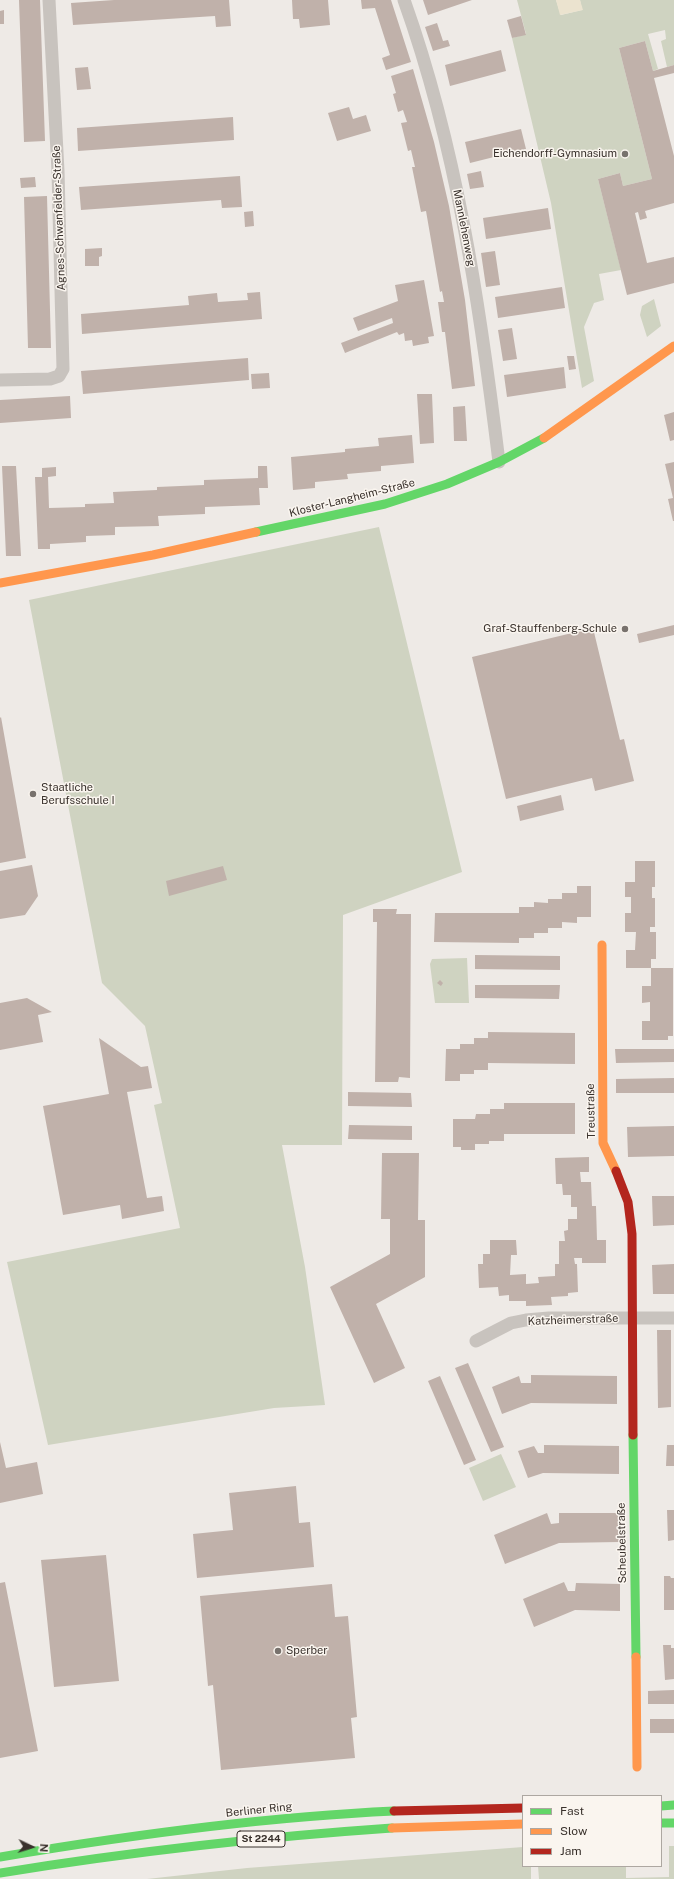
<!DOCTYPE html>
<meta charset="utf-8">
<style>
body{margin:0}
#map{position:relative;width:674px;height:1879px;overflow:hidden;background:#eeeae6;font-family:"Public Sans",sans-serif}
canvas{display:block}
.legend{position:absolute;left:522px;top:1795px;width:140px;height:72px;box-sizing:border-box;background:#faf5ef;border:1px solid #ada7a1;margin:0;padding:5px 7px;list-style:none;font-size:12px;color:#39312c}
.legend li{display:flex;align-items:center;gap:8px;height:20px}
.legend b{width:20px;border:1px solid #ada7a1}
.north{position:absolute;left:12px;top:1827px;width:40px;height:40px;-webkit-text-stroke:3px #faf5ef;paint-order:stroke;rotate:94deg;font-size:11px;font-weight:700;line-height:16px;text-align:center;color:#39312c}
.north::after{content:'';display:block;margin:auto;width:14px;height:18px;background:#39312c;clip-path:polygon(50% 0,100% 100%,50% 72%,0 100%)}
</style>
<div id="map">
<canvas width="674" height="1879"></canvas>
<ul class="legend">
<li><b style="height:5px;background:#63d668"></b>Fast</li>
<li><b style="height:5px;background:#ff974d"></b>Slow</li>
<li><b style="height:5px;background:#b3261e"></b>Jam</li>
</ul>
<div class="north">N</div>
</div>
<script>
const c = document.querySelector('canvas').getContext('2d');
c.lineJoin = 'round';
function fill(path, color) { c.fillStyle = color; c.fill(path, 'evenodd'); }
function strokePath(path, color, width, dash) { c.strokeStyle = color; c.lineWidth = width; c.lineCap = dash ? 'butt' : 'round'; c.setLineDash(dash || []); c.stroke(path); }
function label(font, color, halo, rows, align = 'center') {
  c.font = font + ' "Public Sans",sans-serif'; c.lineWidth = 3; c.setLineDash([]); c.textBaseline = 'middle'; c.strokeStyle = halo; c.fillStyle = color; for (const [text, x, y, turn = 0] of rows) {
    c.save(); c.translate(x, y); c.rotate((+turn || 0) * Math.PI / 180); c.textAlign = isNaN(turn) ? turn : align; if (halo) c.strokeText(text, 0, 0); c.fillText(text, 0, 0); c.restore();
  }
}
const green = new Path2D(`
 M517,0H556L561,15L582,10L580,0H674V65L667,67L661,41L666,39L665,30L648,34L658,69L653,71L645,41L619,48L652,179L623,186L620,173L598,179L621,270L599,274L604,300L594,303L584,327L594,381L582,388L551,203L512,38L526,34Z
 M654,299L661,326L647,337L640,315L642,306Z
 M379,527L462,872L343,915L342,1145H282L305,1267L325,1405L274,1408L48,1445L7,1262L180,1228L154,1105L162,1103L145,1026L102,983L29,600Z
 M467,958L469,1003H435L430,964L432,959Z
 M501,1454L516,1487L483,1501L469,1468Z
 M669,1846H674V1879H539L538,1866H626V1878L669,1877Z
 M523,1847V1866H531V1879H147L247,1868Z`);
const sand = new Path2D(`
 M556,0H580L583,10L560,15Z`);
const building = new Path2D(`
 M19,0H40L45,141L24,142Z
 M114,0H229L231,26L216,27L215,16L73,25L71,3Z
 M292,0H328L330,25L300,28L299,19H293Z
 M361,0H391L411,62L386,70L382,58L390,55L375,8L362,9Z
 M423,0H472L428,15Z
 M4,10V24H0V11Z
 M521,16L526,35L512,38L507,20Z
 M437,23L443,41L448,40L450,46L433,51L425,27Z
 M645,41L653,71L674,65V73L654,78L674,156V203L645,211L647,218L640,220L638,212L635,213L647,263L674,257V283L627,295L598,179L620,173L623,186L652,179L619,48Z
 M501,50L506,71L450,86L445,65Z
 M88,67L91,89L77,90L75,68Z
 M413,69L434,142L449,206L465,300L475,386L452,389L445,332H442L438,302H444L442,291L440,292L426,211L421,212L412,167H415L411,150L408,151L401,123L407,122L403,110L398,112L393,94L396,93L391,76Z
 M349,107L353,119L366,115L371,131L337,141L328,113Z
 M233,117L234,140L78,151L77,128Z
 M521,129L526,149L470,163L465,142Z
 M481,171L484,187L470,189L467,174Z
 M240,176L242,207L222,208L221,200L81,210L79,187Z
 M35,177L36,187L21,188L20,178Z
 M47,196L51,348H28L24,197Z
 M548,208L551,229L486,239L483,218Z
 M253,211L254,226L245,227L244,212Z
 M102,248V256L99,257V266H85V249Z
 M495,251L500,285L486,287L481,253Z
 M424,280L434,336L428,337L429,343L413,346L412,340L405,341L404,333L399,335L397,332L345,353L341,343L393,323L392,318L358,331L353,318L398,301L395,285Z
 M562,287L565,308L498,318L495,297Z
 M260,292L262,319L82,334L81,314L189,305L188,296L217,293L218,302L248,300L247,293Z
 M512,328L517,359L503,361L498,330Z
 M567,356H574L576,369L569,370Z
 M248,358L249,380L83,394L81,371Z
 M564,367L566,388L507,397L504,375Z
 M269,373L270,388L252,389L251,374Z
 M417,394H432L434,443L420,444Z
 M70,396L71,418L0,423V400Z
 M465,406L467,441H454L453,407Z
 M674,412V440L670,441L664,415Z
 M412,435L414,463L381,466V471L347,474L348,479L315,482V488L293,490L291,457L345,452V449L379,446L378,438Z
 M674,462V521H673L668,499L673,498L665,464Z
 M2,466H16L21,556H6Z
 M258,466H267L268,488H259L260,505L205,507V514L158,516L159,526L115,527V535L86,536V542L50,544V549H38L35,477H42V468L56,467V476L48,477L49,508L85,507V504L114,503L113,492L157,490V487L204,485V480L258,478Z
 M674,625V635L639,643L637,634Z
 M593,628L620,740L624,739L634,781L595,791L592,778L506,799L472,657Z
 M1,717L26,858L0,863V718Z
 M561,795L564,810L520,821L517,806Z
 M635,861H655V887H652V898H655V927H650V932H656V959H651V968H626V950H635L636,932H625V913H631V897H625V882H635Z
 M32,865L38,896L25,915L0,919V871Z
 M223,866L227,880L169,896L166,881Z
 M577,886H591V917H577V923L562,922V928H548V933H534V938H519V943L434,942L435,913H519V907H534V902L548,903V899H562V893H577Z
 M373,909H397L396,914H411L410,1078L399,1077L398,1082H375L377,922H373Z
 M475,955L560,956V970L475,969Z
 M651,968H673V1036H668V1040H642V1021H650V1002L642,1003V986H651Z
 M440,980L443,983L441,986L437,983Z
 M475,985H560L559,999L475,998Z
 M27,998L52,1012L38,1015L43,1042L0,1050V1003Z
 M488,1032L575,1033V1064L488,1063V1070H474V1074H460V1081H445L446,1049H460V1044H474V1038H488Z
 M99,1038L141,1067L148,1066L152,1088L127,1092L147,1198L162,1196L164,1211L122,1219L120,1205L63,1215L43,1106L109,1094Z
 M615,1049H674V1062L616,1063Z
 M674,1078V1093H616V1079Z
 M348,1092L411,1093L412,1107L348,1106Z
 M504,1103H575V1134H504V1141H489V1144H475V1150H461V1147H453V1119H475L476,1114H490V1109H504Z
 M349,1125L412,1126V1140L348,1139Z
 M674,1126V1156L628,1157L627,1127Z
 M382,1153H419L418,1220H425V1277L376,1304L405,1368L374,1383L330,1287L390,1254V1219H381Z
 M589,1157V1172H580L581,1182H591L592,1206H596L597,1240H606V1263H582V1258H574L575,1264H577L578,1292L568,1293V1296L551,1297L552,1305L526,1306V1301H509V1295L499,1296L498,1287L479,1288L478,1264H483V1254H490V1240H516L517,1255H511L510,1275L526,1274V1284L539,1283L538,1277L555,1276V1264H559V1241H565L564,1231L568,1230V1219H577V1207H571V1195H563L562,1184H556L555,1158Z
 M652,1196H674V1225L653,1226Z
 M674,1264V1294H653L652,1265Z
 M657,1330H671V1407L658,1408Z
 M468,1363L504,1447L491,1452L455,1368Z
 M531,1375L617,1376V1404L531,1403L502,1414L492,1387L519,1376L521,1383H531Z
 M440,1376L476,1460L464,1465L428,1381Z
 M0,1442L6,1468L37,1462L43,1494L0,1503Z
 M544,1445L619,1446V1474L543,1473L528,1478L518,1451L534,1446L538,1453H544Z
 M667,1445H674V1466H666Z
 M296,1486L299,1523L310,1522L314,1567L197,1578L193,1534L233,1530L229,1493Z
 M667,1510H674V1540L668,1541Z
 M547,1513L551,1524L559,1523V1513H618L619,1542L559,1543L505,1564L494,1535Z
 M106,1555L119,1681L54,1687L41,1560Z
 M664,1576H670L671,1578H674V1610H664Z
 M5,1582L38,1751L0,1758V1583Z
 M564,1582L568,1591H575L576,1583L620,1584V1611L575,1610L534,1627L523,1599Z
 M332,1584L335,1617L348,1616L357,1717L351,1718L355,1758L221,1770L213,1685L208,1686L200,1596Z
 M663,1645H671V1648H674V1679L665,1680Z
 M674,1690V1704H648V1691Z
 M650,1719H674V1733H650Z`);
const street = new Path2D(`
 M404,0C457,148 480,306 499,462
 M0,380L50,379L59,376L63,369L58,171L49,0
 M476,1341L511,1323L526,1320L549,1318H674`);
const fast = new Path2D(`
 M256,532L385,504L447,484L499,462L544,438
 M633,1435L636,1657
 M661,1806L674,1805
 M661,1823H674
 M0,1857C130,1835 262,1817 394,1811
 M0,1873C130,1852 260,1837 392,1828`);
const slow = new Path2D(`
 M544,438L674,346
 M0,583L153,555L256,532
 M602,945L603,1143L616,1171
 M636,1657L637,1767
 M392,1828L523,1824`);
const jam = new Path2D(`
 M616,1171L628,1202L632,1234L633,1435
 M394,1811L523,1808`);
const markers = [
 [625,154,4,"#78726d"],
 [625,629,4,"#78726d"],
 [33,794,4,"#78726d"],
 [278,1651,4,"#78726d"]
];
const shields = [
 [261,1839,48]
];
const shieldNames = [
 ["St 2244",261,1839]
];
const poiNames = [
 ["Eichendorff-Gymnasium",617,154],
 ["Graf-Stauffenberg-Schule",617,629],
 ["Staatliche",41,788,"left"],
 ["Berufsschule I",41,801,"left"],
 ["Sperber",286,1651,"left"]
];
const streetNames = [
 ["Agnes-Schwanfelder-Straße",59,218,-92],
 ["Mannlehenweg",464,228,79],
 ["Kloster-Langheim-Straße",352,498,-14],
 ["Treustraße",591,1111,-91],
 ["Katzheimerstraße",573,1320,-2],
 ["Scheubelstraße",622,1543,-91],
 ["Berliner Ring",259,1810,-6]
];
fill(green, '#cfd3c1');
fill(sand, '#ebe3cf');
fill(building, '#c0b1aa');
strokePath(street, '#c8c3be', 13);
strokePath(fast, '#63d668', 9);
strokePath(slow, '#ff974d', 9);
strokePath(jam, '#b3261e', 9);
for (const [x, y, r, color] of markers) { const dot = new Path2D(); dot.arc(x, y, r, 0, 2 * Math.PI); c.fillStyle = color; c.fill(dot); strokePath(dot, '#faf5ef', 1.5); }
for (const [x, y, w] of shields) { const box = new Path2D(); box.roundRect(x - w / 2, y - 8, w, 16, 3); c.fillStyle = '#faf5ef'; c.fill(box); strokePath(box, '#39312c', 1); }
label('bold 10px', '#39312c', null, shieldNames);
label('11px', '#39312c', '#faf5ef', poiNames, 'right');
label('11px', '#39312c', '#faf5ef', streetNames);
</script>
